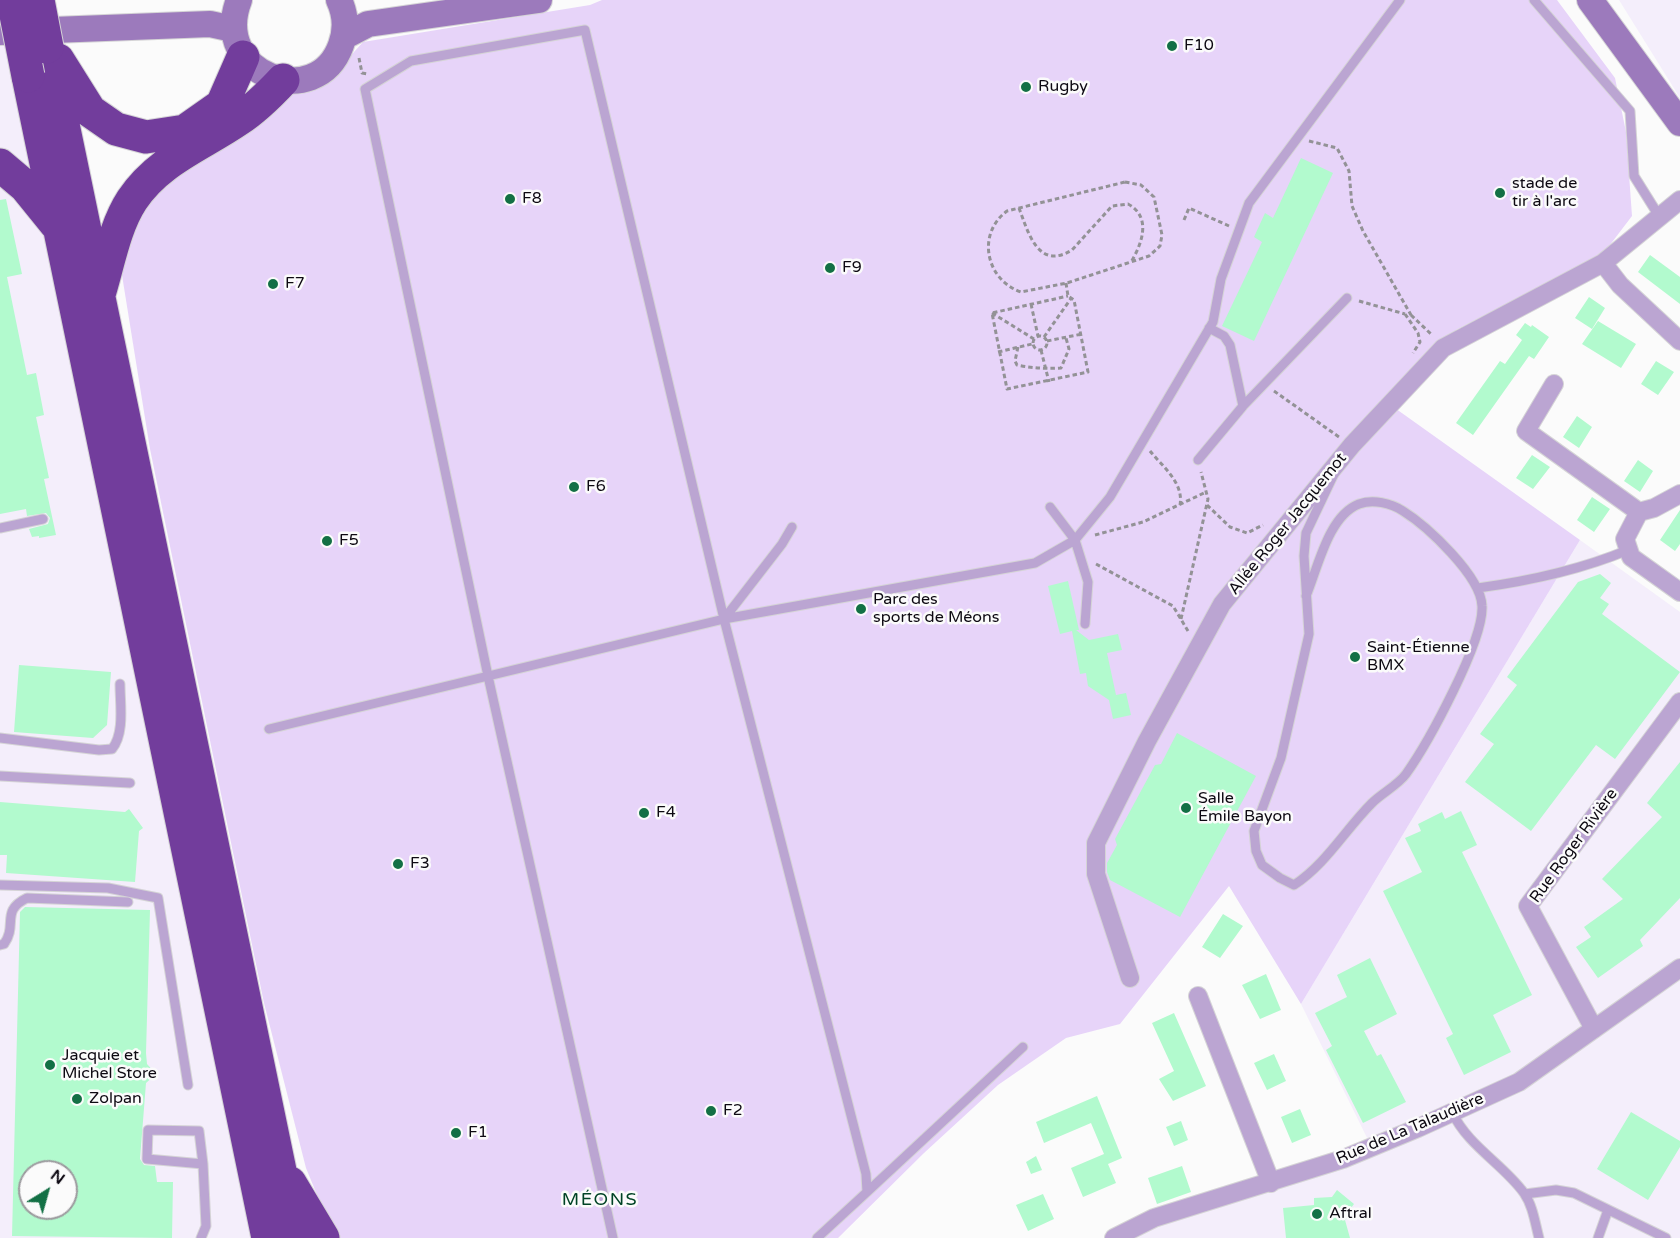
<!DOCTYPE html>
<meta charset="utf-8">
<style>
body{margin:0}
#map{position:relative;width:1680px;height:1238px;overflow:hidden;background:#fbfbfb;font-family:"Varela Round",sans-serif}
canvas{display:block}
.north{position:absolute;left:18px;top:1160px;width:60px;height:60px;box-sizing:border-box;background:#fbfbfb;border:2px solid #9c9a9e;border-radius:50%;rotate:37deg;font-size:16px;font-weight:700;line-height:24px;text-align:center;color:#0d0912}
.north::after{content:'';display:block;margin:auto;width:21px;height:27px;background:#137045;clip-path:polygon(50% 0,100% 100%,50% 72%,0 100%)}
</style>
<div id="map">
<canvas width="1680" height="1238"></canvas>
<div class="north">N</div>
</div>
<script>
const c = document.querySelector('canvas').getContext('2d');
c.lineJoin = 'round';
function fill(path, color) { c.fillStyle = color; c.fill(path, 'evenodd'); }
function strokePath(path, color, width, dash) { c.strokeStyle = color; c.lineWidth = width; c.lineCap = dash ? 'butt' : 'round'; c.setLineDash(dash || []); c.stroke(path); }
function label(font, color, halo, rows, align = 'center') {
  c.font = font + ' "Varela Round",sans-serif'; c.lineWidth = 5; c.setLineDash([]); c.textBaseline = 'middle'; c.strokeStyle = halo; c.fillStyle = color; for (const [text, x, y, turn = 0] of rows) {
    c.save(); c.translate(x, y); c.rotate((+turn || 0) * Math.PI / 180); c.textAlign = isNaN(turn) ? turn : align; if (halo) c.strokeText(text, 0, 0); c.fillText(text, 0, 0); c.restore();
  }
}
const built = new Path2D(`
 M0,0L302,1238H0ZM30,1172H66V1208H30Z
 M1619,0H1680V98Z
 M1580,540L1680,612V1238H1130L1142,1230L1376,1156L1301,1004Z`);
const green = new Path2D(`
 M602,0H1557L1615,78L1626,132L1632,216L1603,254L1456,330L1385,401L1580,540L1301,1004L1229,886L1120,1024L1066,1038L998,1085L924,1153L838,1238H339L331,1229L306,1168L264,1003L150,449L121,269L139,207L282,95L336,72L363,42L590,5Z`);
const building = new Path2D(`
 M1301,158L1333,173L1254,341L1222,326L1262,242L1254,237L1265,213L1273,218Z
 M6,199L22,274L7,277L27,375L36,373L44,415L36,417L49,478L44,479L56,535L39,538V536L32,537L29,529L48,524L50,518L46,513L27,516L26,509L0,514V200Z
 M1650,255L1680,277V304L1638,272Z
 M1589,297L1605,308L1592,329L1575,318Z
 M1598,321L1636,344L1621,368L1582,344Z
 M1525,323L1531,327L1532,325L1549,337L1534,359L1529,356L1473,435L1456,423L1500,361L1505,364L1522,340L1516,335Z
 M1656,361L1674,372L1658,395L1641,384Z
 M1577,416L1592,427L1579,448L1563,437Z
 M1532,455L1550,467L1533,489L1516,478Z
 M1638,460L1653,471L1640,492L1624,481Z
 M1592,497L1610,509L1594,532L1577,520Z
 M1680,510V544L1675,551L1660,540Z
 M1600,574L1611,583L1600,598L1609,604L1602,614L1680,672L1615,759L1596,745L1531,831L1465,782L1494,744L1480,734L1517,685L1507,677L1578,582Z
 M1068,581L1079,630H1076L1089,640L1118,634L1122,650L1107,653L1116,695L1126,693L1131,715L1113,719L1109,700L1088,686L1086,673L1080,674L1072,631L1060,634L1048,586Z
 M19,665L111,672L107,725L93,738L14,732Z
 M1177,733L1256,776L1180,917L1110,880L1107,872V863L1117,845L1115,839L1155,765L1161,764Z
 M1680,762V898L1640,940L1643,946L1598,978L1576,947L1591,937L1584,927L1623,899L1602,879L1662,817L1647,803Z
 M0,802L125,812L129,809L143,828L139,831L135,882L6,873L7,855H0Z
 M1461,811L1477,845L1462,852L1532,995L1493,1015L1511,1052L1464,1075L1446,1038L1453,1034L1383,891L1422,872L1405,838L1421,831L1418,824L1442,812L1445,819Z
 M25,907L150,910L146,1053L147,1064L156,1074L146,1083L140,1159L144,1165L155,1166L157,1182H173L172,1238L12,1236L20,912ZM30,1172H66V1208H30Z
 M1223,914L1243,926L1220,958L1202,947Z
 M1370,958L1397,1014L1364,1031L1377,1056L1381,1054L1406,1102L1363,1123L1326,1050L1332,1046L1315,1013L1347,997L1337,975Z
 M1266,974L1281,1010L1260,1019L1242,985Z
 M1174,1013L1206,1086L1173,1101L1159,1079L1174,1071L1152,1023Z
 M1274,1054L1286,1081L1267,1090L1254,1063Z
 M1097,1096L1122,1158L1108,1164L1116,1183L1083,1197L1071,1168L1104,1154L1091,1123L1044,1143L1036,1122Z
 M1300,1109L1311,1135L1292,1143L1281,1117Z
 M1631,1112L1680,1141V1147L1648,1200L1597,1169Z
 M1181,1121L1188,1140L1174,1146L1166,1127Z
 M1036,1156L1042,1170L1031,1174L1026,1162Z
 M1182,1166L1191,1192L1157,1204L1148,1178Z
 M1337,1190L1354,1204L1351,1208L1354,1210L1345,1220L1350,1238H1286L1283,1208L1314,1205V1198L1332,1197Z
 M1043,1194L1054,1219L1028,1231L1016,1205Z`);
const path = new Path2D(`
 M359,58L362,73L368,74
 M1309,141L1337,148L1349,171L1352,206L1363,231L1411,315
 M1125,182L1141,185L1154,197L1162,235L1160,246L1149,256L1067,283L1021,292C986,280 976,234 1007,211Z
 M1019,208C1028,232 1038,271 1072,250L1112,206L1128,204C1152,217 1142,244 1131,262
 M1184,220L1189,208L1229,226
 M1066,283L1068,296L1074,300L1088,372L1007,389L992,313L1068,296
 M1359,301L1405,314
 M1031,304L1038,336
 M992,313L1034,339
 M1405,314L1418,333L1420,342L1413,353
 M1411,315L1432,335
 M1033 343a7 7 0 1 1 14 0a7 7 0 1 1-14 0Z
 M1044,337L1072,297
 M1047,341L1082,334
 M1018,347L1015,361L1017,365C1032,368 1046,369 1061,368L1069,349L1066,338
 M1041,350L1049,382
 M998,352L1032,344
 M1274,391L1339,437
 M1150,451C1163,467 1184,483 1180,505
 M1207,505L1230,527L1247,533L1263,525
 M1095,535L1143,522L1206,492
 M1096,564L1173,606L1188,631
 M1181,619L1208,499L1201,472`);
const lane = new Path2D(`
 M1534,0L1630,111L1634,176L1659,216
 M1243,406L1347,298
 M1198,460L1243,406L1230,345L1224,336L1209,328
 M1050,507L1075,540L1088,582L1085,624
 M792,527L782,544L724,619L866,1174L867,1192L817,1238
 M0,528L43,519
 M1478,588C1529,581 1580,570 1628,550
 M1306,596C1318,568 1328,516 1359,504C1373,499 1391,503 1403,511C1427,526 1481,576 1482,606C1484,641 1428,743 1406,774C1398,785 1382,793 1372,803C1345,830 1326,864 1294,885L1280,878L1262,865L1256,851L1254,831L1281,758L1309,634L1304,556L1306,533L1334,474
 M269,729L724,619L1035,563L1075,540L1110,497L1213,322L1221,279L1249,203L1400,0
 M0,738L99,750L112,749C125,733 120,704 120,684
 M0,776L130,783
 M0,885L108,888L158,898L188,1085
 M0,945L4,944C18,925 0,911 27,898L128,902
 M1452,1112C1468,1146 1503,1164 1524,1193C1533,1206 1535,1223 1539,1238
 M867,1192L1023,1047
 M1525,1194L1556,1190L1574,1193L1666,1238
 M201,1238L206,1226L203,1164L147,1159L148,1130L199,1131L203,1164
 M613,1238L488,676L365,89L411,61L585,30L724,619
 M1598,1238L1608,1210`);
const street = new Path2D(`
 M1603,263L1620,285L1680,341
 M1554,384L1526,431L1639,512
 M1680,494L1654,508L1639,512L1625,539L1631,557L1680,592
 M1130,978L1096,874V843L1147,741L1222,604L1352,445L1443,348L1603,263L1680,200
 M1198,996L1271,1183
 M1594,1029L1528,906L1680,702
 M1114,1238L1154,1218L1343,1159L1418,1128L1519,1082L1680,968`);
const secondary = new Path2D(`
 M239,0C210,75 317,113 341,45C347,29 346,15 339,0
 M1590,0L1680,123
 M0,32L210,24L233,29
 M345,36L368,24L539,0`);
const highway = new Path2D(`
 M47,47L294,1238
 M58,60L90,111L116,129L146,137L185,131L222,105L243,57
 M28,76L268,1238
 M0,165L26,187L56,224
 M100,291C109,261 115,226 132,200C159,160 200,146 238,120C255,109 269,95 283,80
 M290,1183L323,1238`);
const highwayBridge = new Path2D(`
 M13,0L28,76
 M38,0L47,47`);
const markers = [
 [1172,46,6,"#137045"],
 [1026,87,6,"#137045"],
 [1500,193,6,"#137045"],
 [510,199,6,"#137045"],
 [830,268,6,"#137045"],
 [273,284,6,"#137045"],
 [574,487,6,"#137045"],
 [327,541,6,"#137045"],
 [861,609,6,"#137045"],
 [1355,657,6,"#137045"],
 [1186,808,6,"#137045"],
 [644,813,6,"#137045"],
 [398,864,6,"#137045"],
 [50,1065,6,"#137045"],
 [77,1099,6,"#137045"],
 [711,1111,6,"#137045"],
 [456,1133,6,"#137045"],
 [1317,1214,6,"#137045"]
];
const poiNames = [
 ["F10",1184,46],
 ["Rugby",1038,87],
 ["stade de",1512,184],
 ["tir à l'arc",1512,202],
 ["F8",522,199],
 ["F9",842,268],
 ["F7",285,284],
 ["F6",586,487],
 ["F5",339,541],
 ["Parc des",873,600],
 ["sports de Méons",873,618],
 ["Saint-Étienne",1367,648],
 ["BMX",1367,666],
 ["Salle",1198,799],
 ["Émile Bayon",1198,817],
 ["F4",656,813],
 ["F3",410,864],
 ["Jacquie et",62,1056],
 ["Michel Store",62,1074],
 ["Zolpan",89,1099],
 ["F2",723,1111],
 ["F1",468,1133],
 ["Aftral",1329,1214]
];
const streetNames = [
 ["Allée Roger Jacquemot",1288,524,-51],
 ["Rue Roger Rivière",1574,846,-54],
 ["Rue de La Talaudière",1410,1129,-23]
];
const neighbourhoodNames = [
 ["MÉONS",600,1200]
];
fill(built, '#f4eefb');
fill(green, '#e7d4f9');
fill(building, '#b2face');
strokePath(lane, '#d5d4d6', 11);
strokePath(street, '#d5d4d6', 20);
strokePath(secondary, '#d5d4d6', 28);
strokePath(highway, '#d5d4d6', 35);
strokePath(path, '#939296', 3, [4.5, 3]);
strokePath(lane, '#bba5d2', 9);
strokePath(street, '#bba5d2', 18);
strokePath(secondary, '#9c7abc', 26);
strokePath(highway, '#723d9c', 33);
strokePath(highwayBridge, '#d5d4d6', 35, []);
strokePath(highwayBridge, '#723d9c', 33);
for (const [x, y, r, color] of markers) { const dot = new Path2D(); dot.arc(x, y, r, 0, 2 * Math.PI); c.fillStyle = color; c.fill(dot); strokePath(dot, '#fbfbfb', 2); }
label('16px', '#0d0912', '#fbfbfb', poiNames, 'left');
label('16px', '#0d0912', '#fbfbfb', streetNames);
c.letterSpacing = '1.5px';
label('18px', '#004326', '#fbfbfb', neighbourhoodNames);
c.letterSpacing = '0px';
</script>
